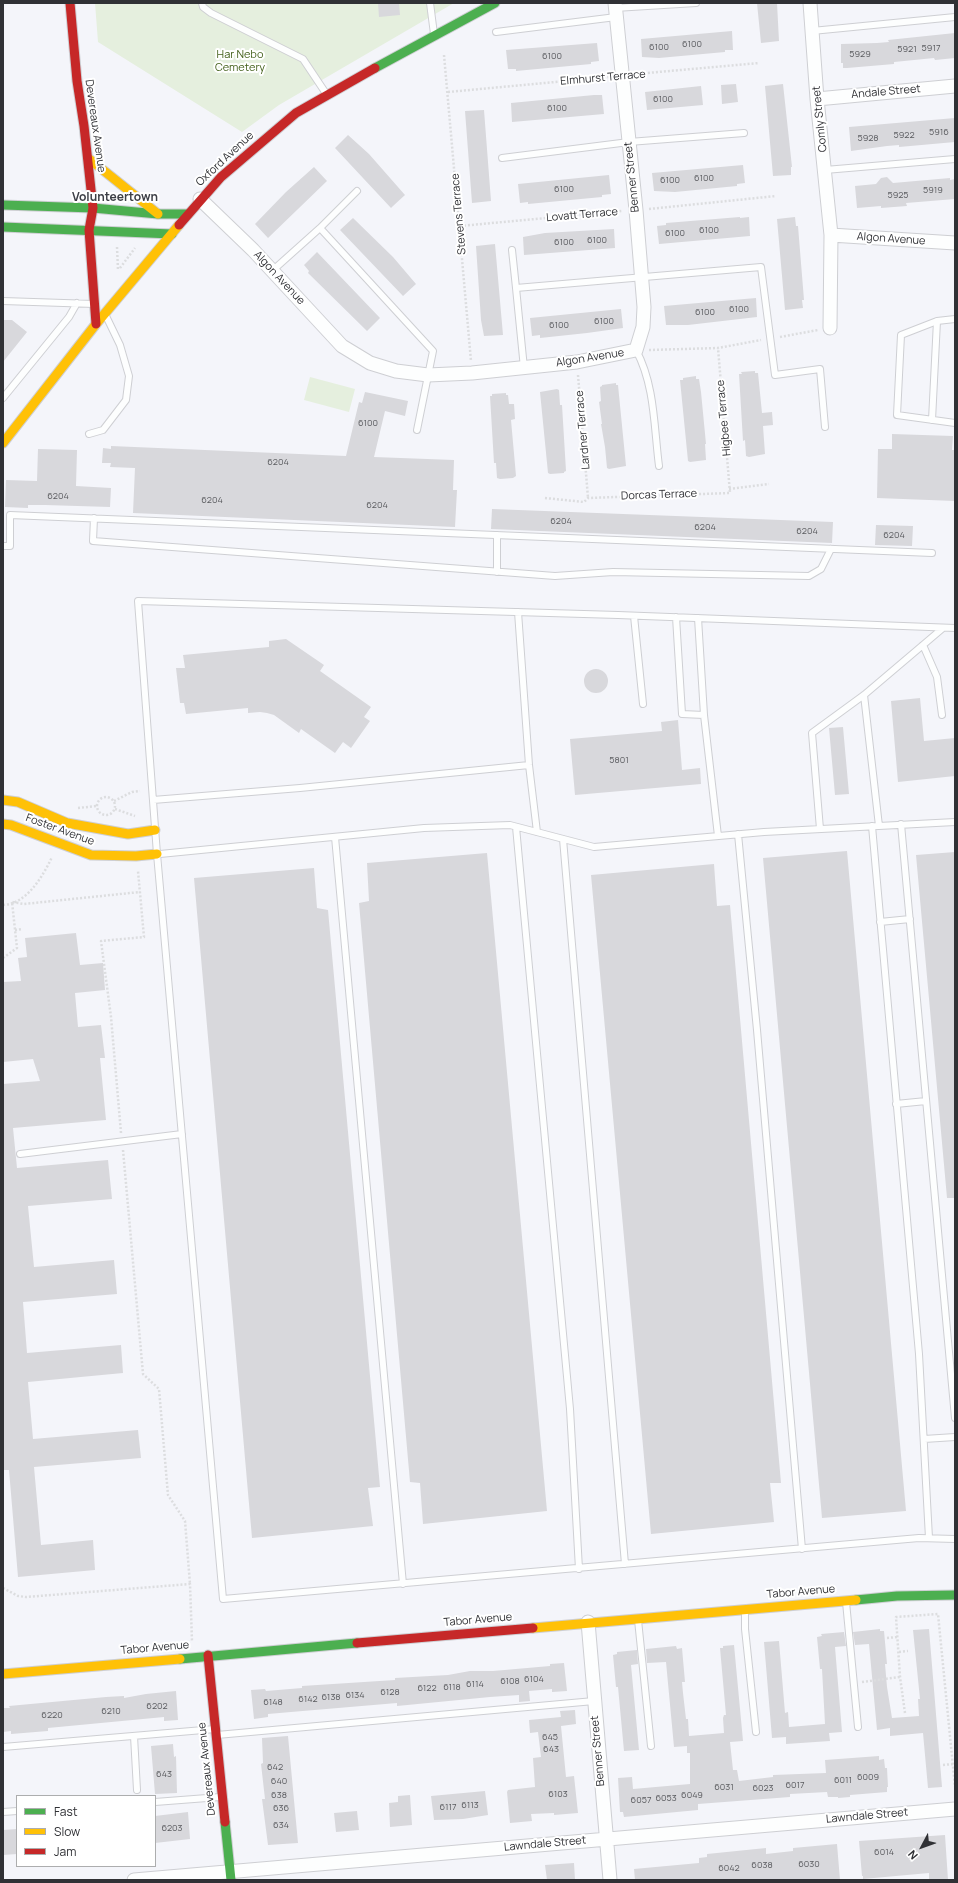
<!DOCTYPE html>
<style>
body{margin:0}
#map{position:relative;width:958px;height:1883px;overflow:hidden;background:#f4f5fa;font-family:Manrope,sans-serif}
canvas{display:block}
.frame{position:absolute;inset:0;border:4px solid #303135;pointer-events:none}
.legend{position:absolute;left:16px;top:1795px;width:140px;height:72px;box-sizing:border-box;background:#fff;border:1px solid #acadae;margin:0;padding:5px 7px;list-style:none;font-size:12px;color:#303135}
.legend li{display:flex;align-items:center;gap:8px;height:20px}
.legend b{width:20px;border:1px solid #acadae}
.north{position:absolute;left:902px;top:1827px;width:40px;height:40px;-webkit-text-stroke:3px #fff;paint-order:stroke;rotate:229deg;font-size:11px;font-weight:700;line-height:16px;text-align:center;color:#303135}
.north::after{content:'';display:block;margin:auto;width:14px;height:18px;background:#303135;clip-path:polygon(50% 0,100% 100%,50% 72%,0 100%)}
</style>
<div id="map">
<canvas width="958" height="1883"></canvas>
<div class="frame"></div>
<ul class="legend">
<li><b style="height:5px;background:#4caf50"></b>Fast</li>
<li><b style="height:5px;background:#ffc107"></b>Slow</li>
<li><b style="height:5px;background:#c62828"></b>Jam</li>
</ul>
<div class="north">N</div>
</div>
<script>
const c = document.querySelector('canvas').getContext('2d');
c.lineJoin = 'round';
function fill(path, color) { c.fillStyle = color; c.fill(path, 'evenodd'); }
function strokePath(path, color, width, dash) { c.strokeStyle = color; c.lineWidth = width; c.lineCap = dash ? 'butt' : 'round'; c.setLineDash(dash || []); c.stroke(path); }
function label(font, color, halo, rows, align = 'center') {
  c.font = font + ' Manrope,sans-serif'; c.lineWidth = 4; c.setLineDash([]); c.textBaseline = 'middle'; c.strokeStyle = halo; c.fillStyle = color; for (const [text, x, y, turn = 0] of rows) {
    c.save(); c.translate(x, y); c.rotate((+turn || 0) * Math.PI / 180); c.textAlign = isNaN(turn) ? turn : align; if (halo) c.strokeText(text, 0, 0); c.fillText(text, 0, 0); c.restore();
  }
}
const green = new Path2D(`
 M95,3H454L279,105L242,132L98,42Z
 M310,377L355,389L349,412L304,400Z`);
const building = new Path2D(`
 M378,3H399L400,15L379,17Z
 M757,3H777L779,41L761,43Z
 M732,31L733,50H725V52L659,58L642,57L641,39Z
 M955,33V58L935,60L934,58L894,62V64L847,68H843V63H841V44L877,43L889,42L888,40Z
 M597,43L599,61L591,62V64L516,71V69H508L506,50Z
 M736,84L738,102L722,104L721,85Z
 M783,84L792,167H791V175L773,176L765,86Z
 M701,86L703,105L647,110L645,92Z
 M594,95H602L604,114L512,122L511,103Z
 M484,110L491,201L472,203L465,111Z
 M955,118V142L899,147V145L887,146L851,151L849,127Z
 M348,135L369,154L405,195L393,206L391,208L335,148Z
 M743,165L745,183L737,184V186L675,192L654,191L652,173Z
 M314,167L327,181L268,238L255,224L286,192Z
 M609,175L611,194L602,195V197L528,204V202L520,203L518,184Z
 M887,177L893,183L950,178V180L955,179V199L906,203L907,206L881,208V206L857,208L855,186L876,184L881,178Z
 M740,217V218L749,217L750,236L659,244L657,226L666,225V223Z
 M795,217L796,226H798L804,300H802L803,308L785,310L777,219Z
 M353,218L393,257L416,284L403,296L340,230Z
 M614,229L615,248L524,255L523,237L545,233Z
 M495,244L503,335L484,336L481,320L476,246Z
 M317,252L380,318L367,331L308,273L309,271L304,265Z
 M756,298L757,317L688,325H666L664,306Z
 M621,309L623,328L587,333L540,338V335L532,336L530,318Z
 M3,320H12L27,332L3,362Z
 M755,371V373H758L762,413L772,412L773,425L763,426L765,454L749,457L746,456L745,440L743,441L739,374H742L741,372Z
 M696,376V379H699L701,392L706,444H705L706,460L690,462L688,461L680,380H683V378Z
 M616,383V385H618L626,466L609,469L607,468L605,447L601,424H602L599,402L601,401L600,387L602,386V385Z
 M557,389L559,390L560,405H562L566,471L564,472V473L550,474L548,473L540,392Z
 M365,392L408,401L405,416L385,411L374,457L454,460L453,490H457L455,527L133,513L135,468L110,467L111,463H102L103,448L111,449V446L346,456L359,402L362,403Z
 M506,393V395H508L509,404H514L515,419L511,420L516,476L513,478L500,479L497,478L496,463H494L490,396H492V394Z
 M892,434L953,436L952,450H955V501L877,498L878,449H892Z
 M38,449L77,450L76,486L111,488L110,507L45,505H28V508L5,507L6,480L37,481Z
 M492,509L833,522L832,543L491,529Z
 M876,525L913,526L912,546L875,545Z
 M286,639L324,665L320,671L371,707L364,717L370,721L351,748L343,742L335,753L301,729L299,733L274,715L267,713L260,712L248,713V708L186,714L184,703H180L176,668H185L183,655L269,647V641Z
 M584 681a12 12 0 1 1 24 0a12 12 0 1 1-24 0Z
 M920,698L924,741L955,738V776L898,782L891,701Z
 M678,720L682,770L700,768L701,784L575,795L570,739L662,731L661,722Z
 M843,727L849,794L835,795L829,728Z
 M847,851L906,1511L822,1518L763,858Z
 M955,852V1198H947L916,855Z
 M487,853L547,1511L423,1524L420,1483L410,1482L359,903L369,901L367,863Z
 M714,864L717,906L730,905L781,1483H770L774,1522L651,1534L591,875Z
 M314,868L317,908L328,910L380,1487L368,1488L373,1526L252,1538L194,878Z
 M76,933L80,965L103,963L105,990L75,993L78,1027L101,1025L105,1058H100L106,1120L13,1128L17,1168L108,1160L112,1199L28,1206L34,1267L114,1260L117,1294L23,1302L27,1353L121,1345L123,1373L28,1382L33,1439L138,1430L141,1458L34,1467L41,1545L93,1540L95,1570L18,1577L9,1470H3V1084L40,1081L33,1059L3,1062V982L21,981L18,958L27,957L25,938Z
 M880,1629V1631H884L887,1664H885L887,1687L892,1718L919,1716L918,1699H920L913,1630L929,1629L942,1787L928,1788L923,1733L890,1736V1728L877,1730L869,1644L855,1645L853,1632Z
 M844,1632L846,1646L835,1647L842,1732L829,1733L830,1741L786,1744V1737L772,1738L764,1642L779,1641L785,1713L788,1712L789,1727L825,1724L822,1669H820L817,1637L822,1636L821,1634Z
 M734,1645L743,1741L730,1742L733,1770H737L739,1781L773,1777V1775L826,1773L825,1760L879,1756V1760L884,1759L885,1768H887L888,1787H887V1792L850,1795V1797L838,1798V1797H828L827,1792L790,1794V1797L698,1804V1810L624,1817L623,1812H620L618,1778L632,1777L633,1789L690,1784V1753H687V1746L674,1747L666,1662L647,1663L646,1649L676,1646L677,1649L682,1648L685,1682H682L683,1693L686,1719H688L689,1736L724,1733L723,1718L724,1715H726L720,1648H723V1646Z
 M637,1650L638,1664L631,1665L639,1750L624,1751L618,1687H616L613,1655L617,1654V1652Z
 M564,1663L567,1691L552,1692V1689L529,1691L530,1701L519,1702V1695L490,1697L397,1706V1703L291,1712L268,1714V1717L254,1719L251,1690L265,1689L266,1691L302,1688V1686L395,1680V1678L448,1675L470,1671H493L550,1666V1664Z
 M176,1691L178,1720L164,1721V1717L48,1728V1731L11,1734V1731L3,1732V1708H10L9,1706L106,1697L124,1696V1698L146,1694Z
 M575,1710L576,1724L561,1726L566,1777L574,1776L578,1813L554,1815V1813L531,1814L532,1821L510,1823L507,1792L508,1790L535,1787L533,1758L541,1757L538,1732L530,1733L529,1720L561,1717L560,1711Z
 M288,1736L298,1843L268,1845L262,1799H265L261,1764L263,1763L262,1738Z
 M173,1744L174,1757L176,1756L177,1793L155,1794L151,1746Z
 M485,1791L488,1815L463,1819L434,1820L431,1796Z
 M410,1795L412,1825L390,1827L389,1803L398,1802V1796Z
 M357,1811L359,1830L336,1832L334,1813Z
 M188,1812L190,1839L155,1843V1816Z
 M17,1829V1854L3,1855V1830Z
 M945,1835L948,1880H929V1873L863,1879V1876H862L859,1841Z
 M837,1844L840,1880H635L634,1869L699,1863V1858L707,1857V1854L766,1848V1854L793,1851V1848Z
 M574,1863L575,1880H547L545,1865Z`);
const path = new Path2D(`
 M444,55L471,361
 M636,74L759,63
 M448,92L609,77
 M649,209L776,196
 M460,226L622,211
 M117,247L118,270
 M120,268L135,248
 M780,337L818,330
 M649,350L718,348L761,340
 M578,375L588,498
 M729,489L769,484
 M545,498L584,502L588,498L730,493L718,348
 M97 806a9 9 0 1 1 18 0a9 9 0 1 1-18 0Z
 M114,801L132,792L140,791
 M78,808L97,806
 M115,809L135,816
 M3,905C27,904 43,876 52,857
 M15,930L22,929
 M3,958L17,948L12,902L24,904L140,892
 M121,1133L111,1017L101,941L144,937L138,871
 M123,1150L143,1374L159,1389L168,1495L185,1521L190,1584
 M3,1588L18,1596L26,1597L190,1584L192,1641
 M887,1638L897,1637
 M899,1652L908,1651
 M862,1682L900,1677
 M905,1713L900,1677L896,1617L938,1614L955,1787
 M943,1765L953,1764`);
const lane = new Path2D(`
 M202,3L203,7L211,13L303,59L325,92
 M430,3L434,34
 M615,8L696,3
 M812,31L955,17
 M496,32L616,17
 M502,158L629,142L744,133
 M825,170L955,159
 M320,228L357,191
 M512,250L516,288
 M272,271L320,228L433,351L417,430
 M3,301L94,304
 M937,321L955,319
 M636,350C655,385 654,428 659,466
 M524,368L516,288L761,267L775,375L820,369L825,427
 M3,398L69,317L77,303
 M932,420L937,321L901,335L897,415L955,423
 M89,434L103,430L126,400L129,376L120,345L106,316
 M94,518L93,541L555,576L613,572L809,576L821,569L831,549
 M497,535V572
 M3,546H10V515L932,553
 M518,612L529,765L537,832
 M634,616L643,704
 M676,617L682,714L704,715L718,836
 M698,618L704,715
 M955,628L618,615L138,601L157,854L223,1599L919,1538L955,1539
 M923,645L937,677L942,715
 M864,695L879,826
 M153,800L300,788L529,765
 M901,824L955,1418
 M872,826L919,1354L929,1538
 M516,827L570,1409L579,1569
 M820,829L812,733L864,695L943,628
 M738,834L757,1030L802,1549
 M335,837L403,1584
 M563,839L625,1564
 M160,854L424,828L510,825L594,847L764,832L955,822
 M880,922L910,919
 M896,1104L926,1101
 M20,1154L182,1134
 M924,1439L955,1437
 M846,1602L858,1727
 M745,1610V1629L756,1732
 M638,1620L651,1746
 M217,1735L594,1701
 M134,1736L137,1790
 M3,1747L215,1729
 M155,1802L220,1797
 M3,1812L17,1811`);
const street = new Path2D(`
 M810,3L817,99L831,235L830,328
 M817,99L955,86
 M200,199L253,250L342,346L370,363L396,371L428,375L472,373L577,362L636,350L643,327L644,307L636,210L615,3
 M831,235L955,243
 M588,1622L610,1880
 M134,1880L955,1809`);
const fast = new Path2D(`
 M375,68L495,3
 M3,205L93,208L158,214H188
 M3,227L172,234
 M856,1600L897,1596L955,1595
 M180,1659L357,1643
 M225,1822L231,1880`);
const slow = new Path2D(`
 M88,158L158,214
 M3,443L96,324L179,225
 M3,800L18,802L67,823L128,834L155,830
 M3,824L11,825L91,855L136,856L157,854
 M533,1628L856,1600
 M3,1674L180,1659`);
const jam = new Path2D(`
 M70,3L77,81L84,126L93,208L89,230L96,324
 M179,225L221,177L296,113L375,68
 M357,1643L533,1628
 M208,1655L225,1822`);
const numberNames = [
 ["6100",692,44],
 ["6100",659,47],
 ["5917",931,48],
 ["5921",907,49],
 ["5929",860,54],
 ["6100",552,56],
 ["6100",663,99],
 ["6100",557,108],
 ["5916",939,132],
 ["5922",904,135],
 ["5928",868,138],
 ["6100",704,178],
 ["6100",670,180],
 ["6100",564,189],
 ["5919",933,190],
 ["5925",898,195],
 ["6100",709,230],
 ["6100",675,233],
 ["6100",597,240],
 ["6100",564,242],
 ["6100",739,309],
 ["6100",705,312],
 ["6100",604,321],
 ["6100",559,325],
 ["6100",368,423],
 ["6204",278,462],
 ["6204",58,496],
 ["6204",212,500],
 ["6204",377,505],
 ["6204",561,521],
 ["6204",705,527],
 ["6204",807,531],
 ["6204",894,535],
 ["5801",619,760],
 ["6104",534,1679],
 ["6108",510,1681],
 ["6114",475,1684],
 ["6118",452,1687],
 ["6122",427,1688],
 ["6128",390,1692],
 ["6134",355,1695],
 ["6138",331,1697],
 ["6142",308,1699],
 ["6148",273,1702],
 ["6202",157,1706],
 ["6210",111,1711],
 ["6220",52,1715],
 ["645",550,1737],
 ["643",551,1749],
 ["642",275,1767],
 ["643",164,1774],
 ["6009",868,1777],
 ["6011",843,1780],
 ["640",279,1781],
 ["6017",795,1785],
 ["6031",724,1787],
 ["6023",763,1788],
 ["6103",558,1794],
 ["638",279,1795],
 ["6049",692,1795],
 ["6053",666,1798],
 ["6057",641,1800],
 ["6113",470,1805],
 ["6117",448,1807],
 ["636",281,1808],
 ["634",281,1825],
 ["6203",172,1828],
 ["6014",884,1852],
 ["6030",809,1864],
 ["6038",762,1865],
 ["6042",729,1868]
];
const parkNames = [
 ["Har Nebo",240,55],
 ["Cemetery",240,68]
];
const streetNames = [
 ["Elmhurst Terrace",603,78,-5],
 ["Andale Street",886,92,-5],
 ["Comly Street",820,119,-96],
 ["Devereaux Avenue",95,126,82],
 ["Oxford Avenue",225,159,-43],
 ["Benner Street",632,177,-96],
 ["Stevens Terrace",459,214,-95],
 ["Lovatt Terrace",582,215,-5],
 ["Algon Avenue",891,239,4],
 ["Algon Avenue",279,278,47],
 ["Algon Avenue",590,358,-9],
 ["Higbee Terrace",724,418,-95],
 ["Lardner Terrace",583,430,-95],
 ["Dorcas Terrace",659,495,-2],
 ["Foster Avenue",60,830,20],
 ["Tabor Avenue",801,1592,-5],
 ["Tabor Avenue",478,1620,-5],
 ["Tabor Avenue",155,1648,-5],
 ["Benner Street",598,1751,-95],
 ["Devereaux Avenue",207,1769,-96],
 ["Lawndale Street",867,1816,-5],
 ["Lawndale Street",545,1844,-5]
];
const neighbourhoodNames = [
 ["Volunteertown",115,198]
];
fill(green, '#e5efde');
fill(building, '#d8d8dc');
strokePath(lane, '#cecfd3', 8);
strokePath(street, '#cecfd3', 15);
strokePath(fast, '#cecfd3', 11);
strokePath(slow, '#cecfd3', 11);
strokePath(jam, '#cecfd3', 11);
strokePath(path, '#dcdddf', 2.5, [2, 2]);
strokePath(lane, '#fdfefe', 6);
strokePath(street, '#fdfefe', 13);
strokePath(fast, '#4caf50', 9);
strokePath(slow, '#ffc107', 9);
strokePath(jam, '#c62828', 9);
label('9px', '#5a5b5f', null, numberNames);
label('11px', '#44611c', '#fff', parkNames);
label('11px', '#303135', '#fff', streetNames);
label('bold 12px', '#3d3f46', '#fff', neighbourhoodNames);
</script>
